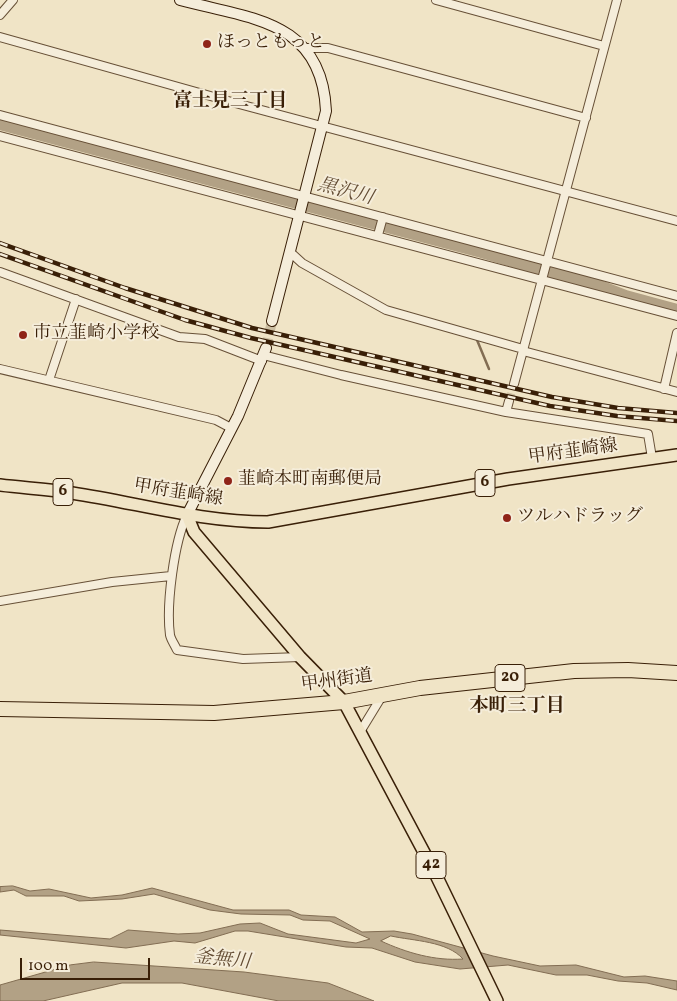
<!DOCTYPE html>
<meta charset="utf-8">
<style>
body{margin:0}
#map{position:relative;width:677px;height:1001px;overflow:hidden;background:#f0e4c6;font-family:Vollkorn,serif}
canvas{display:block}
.scale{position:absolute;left:20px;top:958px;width:130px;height:22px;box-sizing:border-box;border:2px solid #391f07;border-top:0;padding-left:6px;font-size:15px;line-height:18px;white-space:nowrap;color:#391f07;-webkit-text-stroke:4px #f5edda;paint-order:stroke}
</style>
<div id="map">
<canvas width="677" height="1001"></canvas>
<div class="scale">100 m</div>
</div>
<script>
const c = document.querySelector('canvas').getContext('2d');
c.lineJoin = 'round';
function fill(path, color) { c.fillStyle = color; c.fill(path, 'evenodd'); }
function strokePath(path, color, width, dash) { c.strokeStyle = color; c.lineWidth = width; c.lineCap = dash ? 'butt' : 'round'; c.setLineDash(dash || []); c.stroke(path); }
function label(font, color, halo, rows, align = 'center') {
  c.font = font + ' Vollkorn,"Noto Serif JP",serif'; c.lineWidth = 4; c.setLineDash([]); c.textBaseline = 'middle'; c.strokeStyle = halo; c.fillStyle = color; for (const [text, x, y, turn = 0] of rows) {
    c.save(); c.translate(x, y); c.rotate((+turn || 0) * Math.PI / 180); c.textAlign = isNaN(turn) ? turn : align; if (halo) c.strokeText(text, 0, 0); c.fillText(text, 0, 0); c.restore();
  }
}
const water = new Path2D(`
 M13,886L30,891L49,889L91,898L122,895L152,888L233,910H289L301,915L335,917L362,932L394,931L412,934L493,956L540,966L576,965L624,977L645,976L677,981V990L647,983L618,981L587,975H556L508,965L460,969L415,962L372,948L346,947L248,931H235L195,943L174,941L126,948L0,935V930L110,939L128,930L178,934L200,933L240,924L260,923L288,934L356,943L370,939L330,921L303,920L290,915L241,914L210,910L154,894L122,899L79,901L64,896H26L14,890L0,892V887ZM391,936C414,941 447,941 463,959C435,961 407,953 381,941Z
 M94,962L244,972L328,983L374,1001H279L182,983H122L43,1001H0V985L70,965Z`);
const stream = new Path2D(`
 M477,340L489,369`);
const river = new Path2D(`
 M0,122L482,250L566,275L625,298L677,312`);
const streetTunnel = new Path2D(`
 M509,401L514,384`);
const secondaryTunnel = new Path2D(`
 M266,348L272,321`);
const street = new Path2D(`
 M436,0L604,46
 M0,15L13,0
 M0,37L239,104L677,221
 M305,48H328L586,118
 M0,115L677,296
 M0,136L677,316
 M378,235L383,217
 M290,252L302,263L386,310L523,349
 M0,272L179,337L205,339L262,361
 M523,351L677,392
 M263,355L341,375L506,412L648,434L652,458
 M0,369L216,420L231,428
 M49,380L76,299
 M514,384L617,0
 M664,389L677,333
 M506,412L509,401
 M187,515C174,542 166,605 170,635C171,640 175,645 177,650L243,659L300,657
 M0,601L112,582L171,576
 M360,732L382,696`);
const secondary = new Path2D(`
 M180,0C251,19 322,20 326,111L272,321
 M187,515L238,416L266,348`);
const primary = new Path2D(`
 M0,485C24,488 48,489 72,493C138,503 201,522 268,522L508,479L677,455
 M187,515L194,532L300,657L344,702L435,873L497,1001`);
const highway = new Path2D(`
 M0,709L214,713L344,702L420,688L574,671L628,670L677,673`);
const rail = new Path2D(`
 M0,243L125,288L252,328L552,397L618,408L677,413
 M0,254L185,320L251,338L550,406L617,416L677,421`);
const markers = [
 [207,44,5,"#8f2418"],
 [23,335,5,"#8f2418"],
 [228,481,5,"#8f2418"],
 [507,518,5,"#8f2418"]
];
const shields = [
 [485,483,20],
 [63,492,20],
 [510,678,30],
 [431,865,30]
];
const shieldNames = [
 ["6",485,483],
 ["6",63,492],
 ["20",510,678],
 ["42",431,865]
];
const poiNames = [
 ["ほっともっと",217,44],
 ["市立韮崎小学校",33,335],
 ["韮崎本町南郵便局",238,481],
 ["ツルハドラッグ",517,518]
];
const streetNames = [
 ["甲府韮崎線",573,453,-8],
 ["甲府韮崎線",178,494,9],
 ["甲州街道",337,682,-8]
];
const neighbourhoodNames = [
 ["富士見三丁目",230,103],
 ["本町三丁目",517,708]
];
const waterNames = [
 ["黒沢川",345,193,15],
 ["釜無川",222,961,6]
];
fill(water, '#b2a185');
strokePath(water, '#826d53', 1);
strokePath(stream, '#826d53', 2.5);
strokePath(river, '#b2a185', 16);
strokePath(streetTunnel, '#cbbda0', 8, [8, 4]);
strokePath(secondaryTunnel, '#cbbda0', 10, [10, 5]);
strokePath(street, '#675037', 10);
strokePath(secondary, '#391f07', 12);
strokePath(primary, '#391f07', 14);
strokePath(highway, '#391f07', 16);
strokePath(street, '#f5edda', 8);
strokePath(secondary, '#f5edda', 10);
strokePath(primary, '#f0e4c6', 11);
strokePath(highway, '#f0e4c6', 14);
strokePath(rail, '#391f07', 4.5);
strokePath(rail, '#f5edda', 2.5, [8]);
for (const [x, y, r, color] of markers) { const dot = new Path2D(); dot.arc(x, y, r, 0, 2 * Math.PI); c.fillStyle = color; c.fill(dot); strokePath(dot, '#f5edda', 2); }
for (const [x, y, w] of shields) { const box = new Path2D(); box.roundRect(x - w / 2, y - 13.5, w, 27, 4); c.fillStyle = '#f5edda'; c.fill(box); strokePath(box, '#391f07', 1); }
label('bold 16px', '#391f07', null, shieldNames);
label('18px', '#391f07', '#f5edda', poiNames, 'left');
label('18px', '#391f07', '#f5edda', streetNames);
label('bold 19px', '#391f07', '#f5edda', neighbourhoodNames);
label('italic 19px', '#634c33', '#f5edda', waterNames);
</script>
